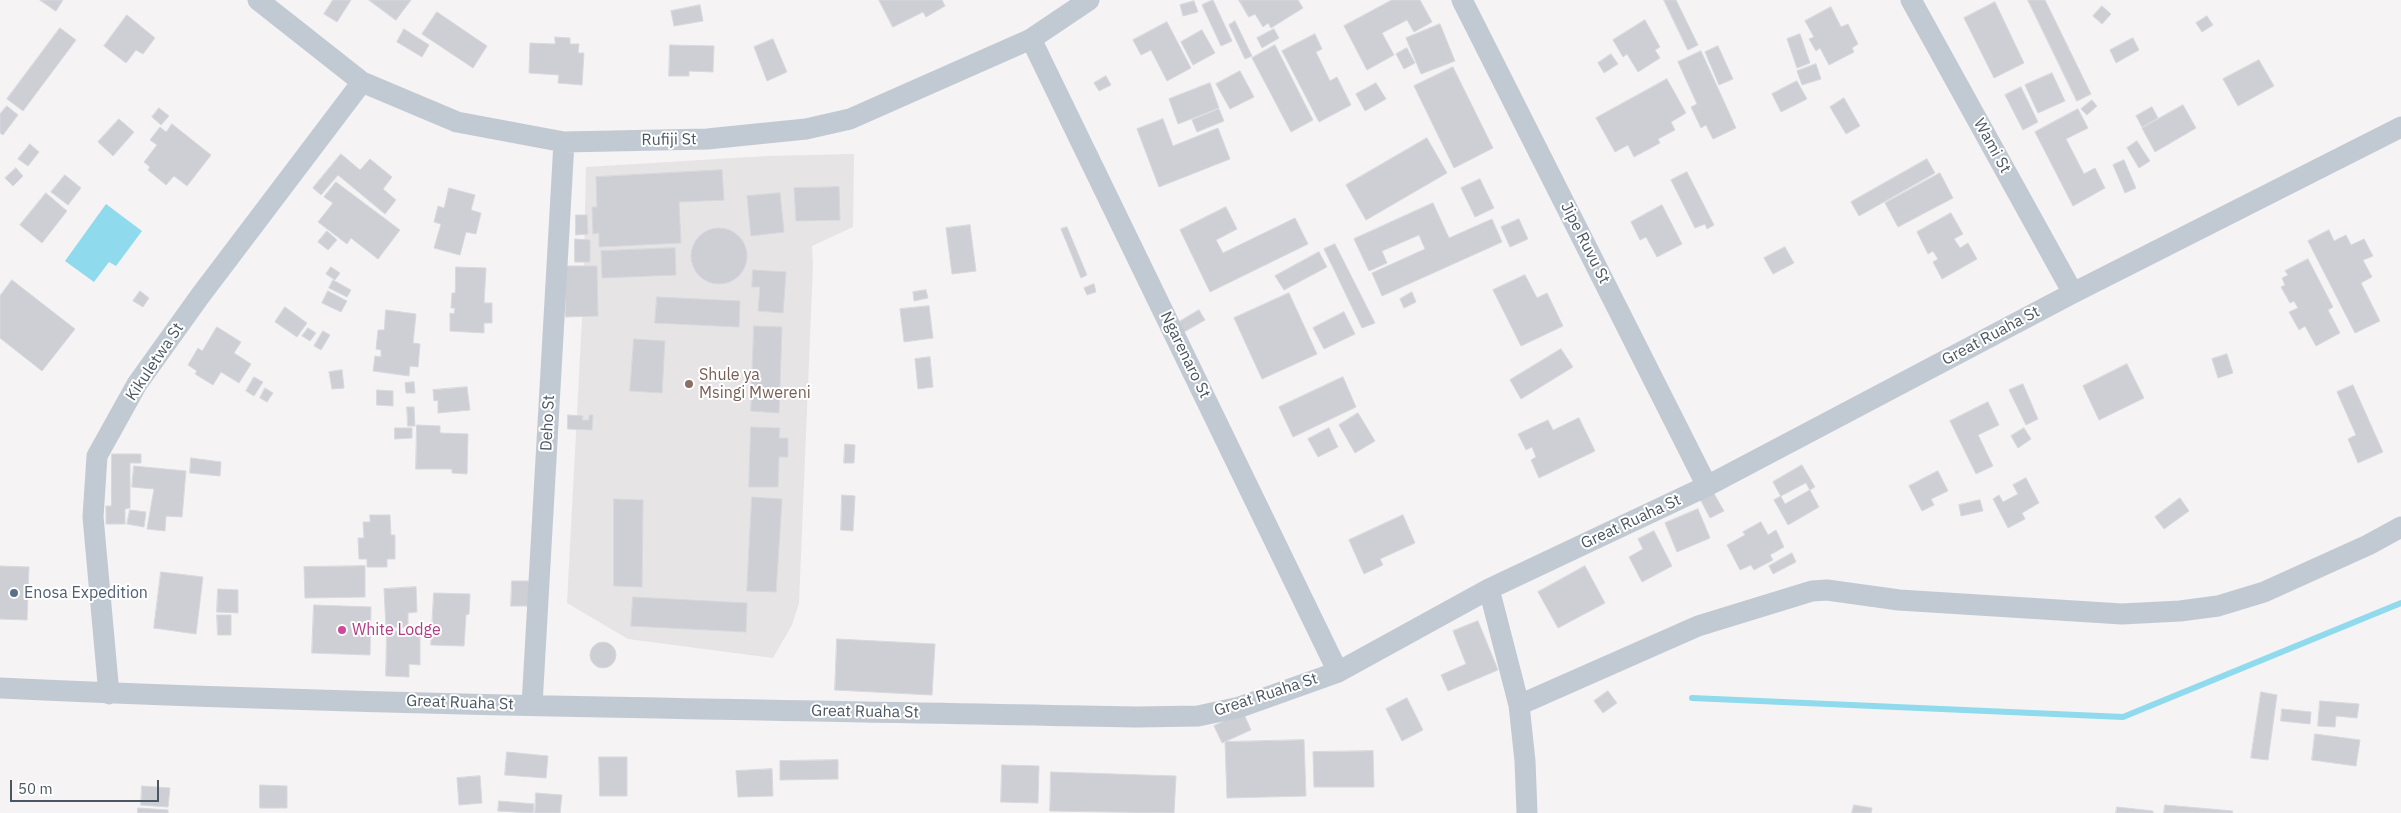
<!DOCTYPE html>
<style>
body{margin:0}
#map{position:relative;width:2401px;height:813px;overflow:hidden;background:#f5f3f3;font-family:"IBM Plex Sans",sans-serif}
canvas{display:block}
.scale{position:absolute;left:10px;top:780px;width:149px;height:22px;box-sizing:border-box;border:2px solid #4a5661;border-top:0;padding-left:6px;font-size:15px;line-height:18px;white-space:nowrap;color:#4a5661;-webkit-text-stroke:4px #fff;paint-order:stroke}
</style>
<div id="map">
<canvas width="2401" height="813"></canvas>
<div class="scale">50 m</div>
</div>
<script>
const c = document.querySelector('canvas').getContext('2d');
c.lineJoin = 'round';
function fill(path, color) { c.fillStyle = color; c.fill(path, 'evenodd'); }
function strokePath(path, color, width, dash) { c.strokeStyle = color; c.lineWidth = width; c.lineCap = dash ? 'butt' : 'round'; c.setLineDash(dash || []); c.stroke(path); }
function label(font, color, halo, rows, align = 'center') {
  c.font = font + ' "IBM Plex Sans",sans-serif'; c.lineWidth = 4; c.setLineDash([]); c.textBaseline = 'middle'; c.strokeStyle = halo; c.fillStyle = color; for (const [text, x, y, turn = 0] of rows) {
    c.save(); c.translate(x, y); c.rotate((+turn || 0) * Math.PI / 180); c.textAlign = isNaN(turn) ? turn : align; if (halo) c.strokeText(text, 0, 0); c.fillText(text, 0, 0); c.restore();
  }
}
const education = new Path2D(`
 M854,154L853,227L812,246L813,265L799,603L792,625L773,658L628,639L567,603L583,300L586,167L767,156Z`);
const water = new Path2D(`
 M106,204L142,231L116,266L109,262L94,282L65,261Z`);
const stream = new Path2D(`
 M1692,698L2123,717L2401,603`);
const building = new Path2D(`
 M40,0H63L56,11Z
 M333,0H351L337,22L324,14Z
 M369,0H411L396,20Z
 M879,0H942L945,6L926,17L923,12L893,27Z
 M1213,0L1232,41L1221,46L1202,5Z
 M1239,0H1298L1303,8L1271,28L1268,23L1263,27L1255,14L1249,17Z
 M1392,0H1420L1432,22L1414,32L1407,20L1382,33L1394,55L1367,70L1344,26Z
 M1664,0H1676L1698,45L1688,50Z
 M2028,0H2045L2091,94L2077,101Z
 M1194,1L1198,12L1183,16L1180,5Z
 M1995,2L2024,63L1994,78L1964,18Z
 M700,5L703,21L674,26L671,11Z
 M2102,6L2111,14L2102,24L2093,16Z
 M1831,7L1841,27L1848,24L1858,44L1852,48L1854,52L1829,65L1820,48L1816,51L1809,39L1814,37L1805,21Z
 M437,12L487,46L473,68L422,34Z
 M127,15L155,38L143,54L136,50L126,63L104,46Z
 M2207,16L2213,25L2202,32L2196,23Z
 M1645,20L1660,47L1655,50L1660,58L1638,72L1627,54L1623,57L1613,40Z
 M1235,21L1252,56L1245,59L1229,25Z
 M1167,22L1191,68L1167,81L1151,50L1141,55L1133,40Z
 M1440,24L1455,61L1421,74L1406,38Z
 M60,28L76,40L23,111L7,99Z
 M404,29L429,45L422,57L397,42Z
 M1274,29L1279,38L1262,48L1257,38Z
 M1202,30L1215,53L1193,65L1181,42Z
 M1315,34L1322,49L1316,52L1330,81L1337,77L1351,105L1319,122L1282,51Z
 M1800,34L1810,63L1797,68L1787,39Z
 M555,37L570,38V44H579L578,53H584L582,85L558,83L559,75L529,73L530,43L555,44Z
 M2133,38L2139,50L2116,63L2110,50Z
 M773,39L787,72L767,81L754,47Z
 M670,45L714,46L713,72L689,71V76H669Z
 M1275,45L1313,120L1291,132L1252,58Z
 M1718,46L1733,79L1719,85L1705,52Z
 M1407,48L1415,63L1404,69L1396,54Z
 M1701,51L1736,128L1713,139L1706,125L1701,128L1691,107L1697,104L1678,62Z
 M1611,54L1618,64L1604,73L1598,63Z
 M2259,60L2274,86L2238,106L2223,79Z
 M1816,64L1821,79L1802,85L1797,71Z
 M1453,67L1493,148L1454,168L1414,86Z
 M1240,71L1254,97L1230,109L1216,84Z
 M2052,73L2065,101L2038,113L2025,85Z
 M1106,76L1111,85L1099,91L1094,83Z
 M1667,79L1686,113L1671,122L1675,130L1658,139L1660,143L1634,157L1628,145L1615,152L1596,118Z
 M1797,81L1807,99L1781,112L1772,94Z
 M1210,83L1219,108L1178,124L1169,99Z
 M1376,83L1386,99L1365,111L1356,94Z
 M2021,87L2038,122L2023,130L2005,95Z
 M1844,98L1860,126L1846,134L1830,107Z
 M2092,100L2097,106L2087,115L2081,109Z
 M2183,105L2196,128L2155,152L2142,128Z
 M7,106L18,115L3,135L0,133V114Z
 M2152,107L2158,118L2142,127L2136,116Z
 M159,108L169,116L161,125L152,117Z
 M1219,109L1224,121L1197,132L1192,120Z
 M2078,109L2088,128L2066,139L2084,174L2095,168L2105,188L2073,206L2035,132Z
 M119,119L134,132L113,156L98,142Z
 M1163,119L1173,146L1218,128L1230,159L1159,187L1137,129Z
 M172,124L211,155L187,186L174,176L166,185L148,170L150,167L144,162L157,145L150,140L160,127L166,132Z
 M1427,138L1447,173L1366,220L1346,185Z
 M2137,141L2150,161L2139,168L2127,148Z
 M30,144L39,152L28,166L18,159Z
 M341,154L360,170L370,159L392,177L383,189L396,200L385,214L338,175L321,195L313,188Z
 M1927,159L1935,173L1859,216L1851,202Z
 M2124,160L2136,188L2125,193L2113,165Z
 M16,168L23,176L13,186L5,178Z
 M722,170L724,200L679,202L681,243L599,247V233L593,234L592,207H597L596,177Z
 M1687,172L1714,225L1707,229L1705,224L1695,228L1671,180Z
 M1940,173L1953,198L1898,227L1885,203Z
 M65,175L81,188L68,205L51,192Z
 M1480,179L1494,208L1475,217L1461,188Z
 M336,182L400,230L378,259L351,238L347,244L318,222L333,203L324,197Z
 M839,187L840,220L796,221L794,188Z
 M449,188L475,195L471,210L481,213L476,234L466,232L460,255L434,248L441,224L434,222L438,206L444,208Z
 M46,193L67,211L42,243L20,225Z
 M780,193L784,232L751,236L747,196Z
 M1433,203L1449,238L1492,219L1502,242L1382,296L1372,273L1425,249L1419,235L1382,251L1387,263L1369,271L1354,239Z
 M1662,205L1682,244L1657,257L1646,237L1640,240L1631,222Z
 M1226,207L1237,229L1216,240L1223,253L1295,218L1308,244L1210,292L1180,230Z
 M1951,213L1963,234L1954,239L1960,248L1968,243L1977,259L1942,279L1933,262L1938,259L1933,251L1928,254L1917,232Z
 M576,215H587L588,234L576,235Z
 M1519,219L1528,239L1510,247L1501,227Z
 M970,225L976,271L952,274L946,228Z
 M1067,227L1087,275L1081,278L1061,229Z
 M691 256a28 28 0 1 1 56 0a28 28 0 1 1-56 0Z
 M2329,230L2334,241L2346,235L2351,245L2364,239L2373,256L2363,260L2372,277L2361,283L2380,321L2355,333L2308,241Z
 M327,231L337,240L328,250L318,242Z
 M575,239L590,240V262H575Z
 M1335,244L1375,323L1362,328L1324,249Z
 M1785,247L1794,263L1773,274L1764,258Z
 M675,248L676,275L602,278L601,251Z
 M1319,252L1327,267L1284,290L1275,276Z
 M2308,259L2333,307L2328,310L2340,333L2316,346L2305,326L2299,330L2289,312L2298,308L2294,301L2290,303L2281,287L2285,285L2282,278L2288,275L2285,271Z
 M565,266H597L598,316L566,317Z
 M331,267L340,273L335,280L326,274Z
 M456,267L486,268L484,303H492V323H484V333L450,331V313L454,314L455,308H451L452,293H455Z
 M753,270L786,272L783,313L758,311L760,287H752Z
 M1525,275L1537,298L1547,293L1563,326L1521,346L1493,290Z
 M12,280L75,329L42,371L0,338V296Z
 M333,280L351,290L347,297L329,288Z
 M1094,284L1096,292L1087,295L1084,288Z
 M926,290L928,298L914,301L913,292Z
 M140,291L149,298L143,307L133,301Z
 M328,291L347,301L341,312L322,303Z
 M1412,292L1416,302L1404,308L1400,299Z
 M1289,293L1317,354L1262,379L1234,318Z
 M657,297L740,301L739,327L655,323Z
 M929,306L933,338L904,342L900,309Z
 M285,307L307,323L297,337L275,322Z
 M386,310L416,314L413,343L420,344L418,367L410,366L409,376L373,371L375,356L381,357V350L376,349L378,330H384Z
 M1199,310L1205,320L1184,332L1179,322Z
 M1344,312L1355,334L1324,349L1313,328Z
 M754,326L782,327L779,413L751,411Z
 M217,327L241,342L234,353L251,364L239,383L221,372L213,385L195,374L197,371L188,365L198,348L202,351Z
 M308,328L316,333L310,341L302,336Z
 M323,331L330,335L321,350L314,346Z
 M634,339L665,341L662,393L630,391Z
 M1561,349L1573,367L1521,399L1510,380Z
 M2227,354L2233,373L2218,378L2212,359Z
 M930,357L933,387L918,389L915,359Z
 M2127,364L2144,398L2099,420L2083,386Z
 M342,370L344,388L332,389L329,372Z
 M254,377L263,382L254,396L246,391Z
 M1343,377L1356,407L1293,437L1279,407Z
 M414,382L415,393H406L405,383Z
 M2023,384L2038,419L2026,425L2009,390Z
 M2353,385L2383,452L2358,463L2348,439L2356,435L2337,392Z
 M467,387L470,410L438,413V400L434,401L433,390Z
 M265,388L273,393L267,402L260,398Z
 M377,390L393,391V406L377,405Z
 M1988,402L1999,425L1978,435L1993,466L1976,474L1950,421Z
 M407,407H414L415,426H408Z
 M1358,413L1375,441L1355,453L1339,425Z
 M568,415L583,416L582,420H589V415H593L592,430L568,429Z
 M1579,418L1595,451L1539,478L1531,460L1536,457L1532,447L1526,450L1518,434L1548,420L1553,430Z
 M417,425L440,426V433L468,434L467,474L452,473V469H416Z
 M751,427L780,428L779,438H788V457H779L778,487H749Z
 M395,428H412V438L395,439Z
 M1329,428L1338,447L1318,457L1308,439Z
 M2024,428L2031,439L2018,448L2011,436Z
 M845,444L855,445L854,463H844Z
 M112,454H141V463H130V508L125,509V524H106V506H111Z
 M191,458L221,462L220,476L190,473Z
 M1802,465L1815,487L1785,504L1773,482Z
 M134,466L186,471L182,517L166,516L165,531L147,529L154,489L132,487Z
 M1938,471L1948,491L1931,499L1934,505L1922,511L1909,486Z
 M2026,478L2039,503L2022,513L2025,519L2008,528L1993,499L1999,495L2003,502L2018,494L2013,485Z
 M1806,483L1819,507L1788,525L1774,500Z
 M1713,492L1724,511L1710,518L1700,499Z
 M842,495L855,496L853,531L841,530Z
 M752,497L782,499L776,592L747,591Z
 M2180,498L2189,511L2164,529L2155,517Z
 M614,499L643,500L642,587L614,586Z
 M1980,500L1983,511L1961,516L1959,505Z
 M1698,509L1710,538L1677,552L1665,523Z
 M130,510L146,512L144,527L127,524Z
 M370,515H390L391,535H395V559H387V567H367V559H359L358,538H364L363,522H370Z
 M1403,515L1415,543L1380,559L1383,565L1364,574L1349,540Z
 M1761,522L1768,535L1776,530L1784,547L1770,555L1773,560L1754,570L1751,565L1740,570L1727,545L1745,535L1743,532Z
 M1654,531L1672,566L1642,582L1629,557L1643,549L1638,539Z
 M1792,553L1796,562L1773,574L1769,566Z
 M0,566L29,567L27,620L0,619Z
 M365,566V597L305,598L304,567Z
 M1585,566L1605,603L1558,628L1538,592Z
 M161,572L203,577L196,634L154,628Z
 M512,581H531L530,606H511Z
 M416,587L417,612L408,613V627L386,628L384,589Z
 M218,589L238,590V613L217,612Z
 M434,593L470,594L469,614L466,615L464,646L431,645Z
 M633,597L747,603L746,632L631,626Z
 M314,605L371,607L370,655L312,653Z
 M217,615H231V635H218Z
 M1478,621L1498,670L1448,691L1441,675L1466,664L1453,631Z
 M387,631L420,632V665L409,664V677L386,676Z
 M837,639L935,644L932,695L835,690Z
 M590 655a13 13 0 1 1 26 0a13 13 0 1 1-26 0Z
 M1608,691L1617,703L1603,713L1594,701Z
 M2261,692L2277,695L2268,760L2251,758Z
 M1407,698L1423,730L1402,741L1386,709Z
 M2320,701L2359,704L2357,718L2336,716L2335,727L2318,726Z
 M2282,709L2311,712L2310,724L2281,721Z
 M1243,712L1251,730L1222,743L1214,726Z
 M2315,734L2360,740L2356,766L2312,760Z
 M1304,740L1306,796L1227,798L1225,742Z
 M1373,751L1374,787H1314L1313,752Z
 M507,752L548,756L546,778L505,775Z
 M599,757H627V796H600Z
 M838,760V779L780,780V761Z
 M1002,765L1039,766L1038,803L1001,802Z
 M772,769L773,796L738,797L736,771Z
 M1051,772L1176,776L1174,813L1050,811Z
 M480,776L482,803L459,805L457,778Z
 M260,785L287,786V808H260Z
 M142,786L170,788L168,807L141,805Z
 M536,793L562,795L560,813H535Z
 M499,801L534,804L533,813L498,811Z
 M1854,805L1872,808L1871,813H1852Z
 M2165,805L2233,811L2232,813H2164Z
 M2117,807L2153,811V813H2116Z
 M138,808L168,810V813H138Z`);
const minor = new Path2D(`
 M258,0L362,82L457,122L564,142L707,139L806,129L850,119L1031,39L1089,0
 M1462,0L1707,486
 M1911,0L2073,293
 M1031,39L1338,672
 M1489,589L1519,705L1525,761L1527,813
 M0,688C378,706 757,709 1136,717L1198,716L1240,707L1338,672L1489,589L1707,486L2073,293L2401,127
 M109,694L93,517L97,456L137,384L200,296L362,82
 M532,705L564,142
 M1519,705L1698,626L1812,591L1827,590L1899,600L2122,614L2180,611L2218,606L2264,592L2368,545L2401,527`);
const markers = [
 [689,384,5,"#8d6e63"],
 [14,593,5,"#5c6f8a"],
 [342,630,5,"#d1479c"]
];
const streetNames = [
 ["Rufiji St",669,140,-1],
 ["Wami St",1992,146,61],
 ["Jipe Ruvu St",1585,243,63],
 ["Great Ruaha St",1991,336,-28],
 ["Ngarenaro St",1185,355,64],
 ["Kikuletwa St",155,362,-56],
 ["Deho St",548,423,-87],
 ["Great Ruaha St",1631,522,-25],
 ["Great Ruaha St",1266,695,-18],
 ["Great Ruaha St",460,703,2],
 ["Great Ruaha St",865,712,1]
];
const educationNames = [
 ["Shule ya",699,375],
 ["Msingi Mwereni",699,393]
];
const serviceNames = [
 ["Enosa Expedition",24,593]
];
const hotelNames = [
 ["White Lodge",352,630]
];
fill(education, '#e6e4e5');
fill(water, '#90daee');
strokePath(stream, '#90daee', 6);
fill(building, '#cdcfd5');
strokePath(building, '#d7d9de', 1);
strokePath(minor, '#c1cad2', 21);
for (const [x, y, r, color] of markers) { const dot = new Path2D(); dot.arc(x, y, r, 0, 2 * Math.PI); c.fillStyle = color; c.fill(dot); strokePath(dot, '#fff', 2); }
label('16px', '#4a5661', '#fff', streetNames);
label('16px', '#785e54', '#fff', educationNames, 'left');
label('16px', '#4e5e75', '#fff', serviceNames, 'left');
label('16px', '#b23c85', '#fff', hotelNames, 'left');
</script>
